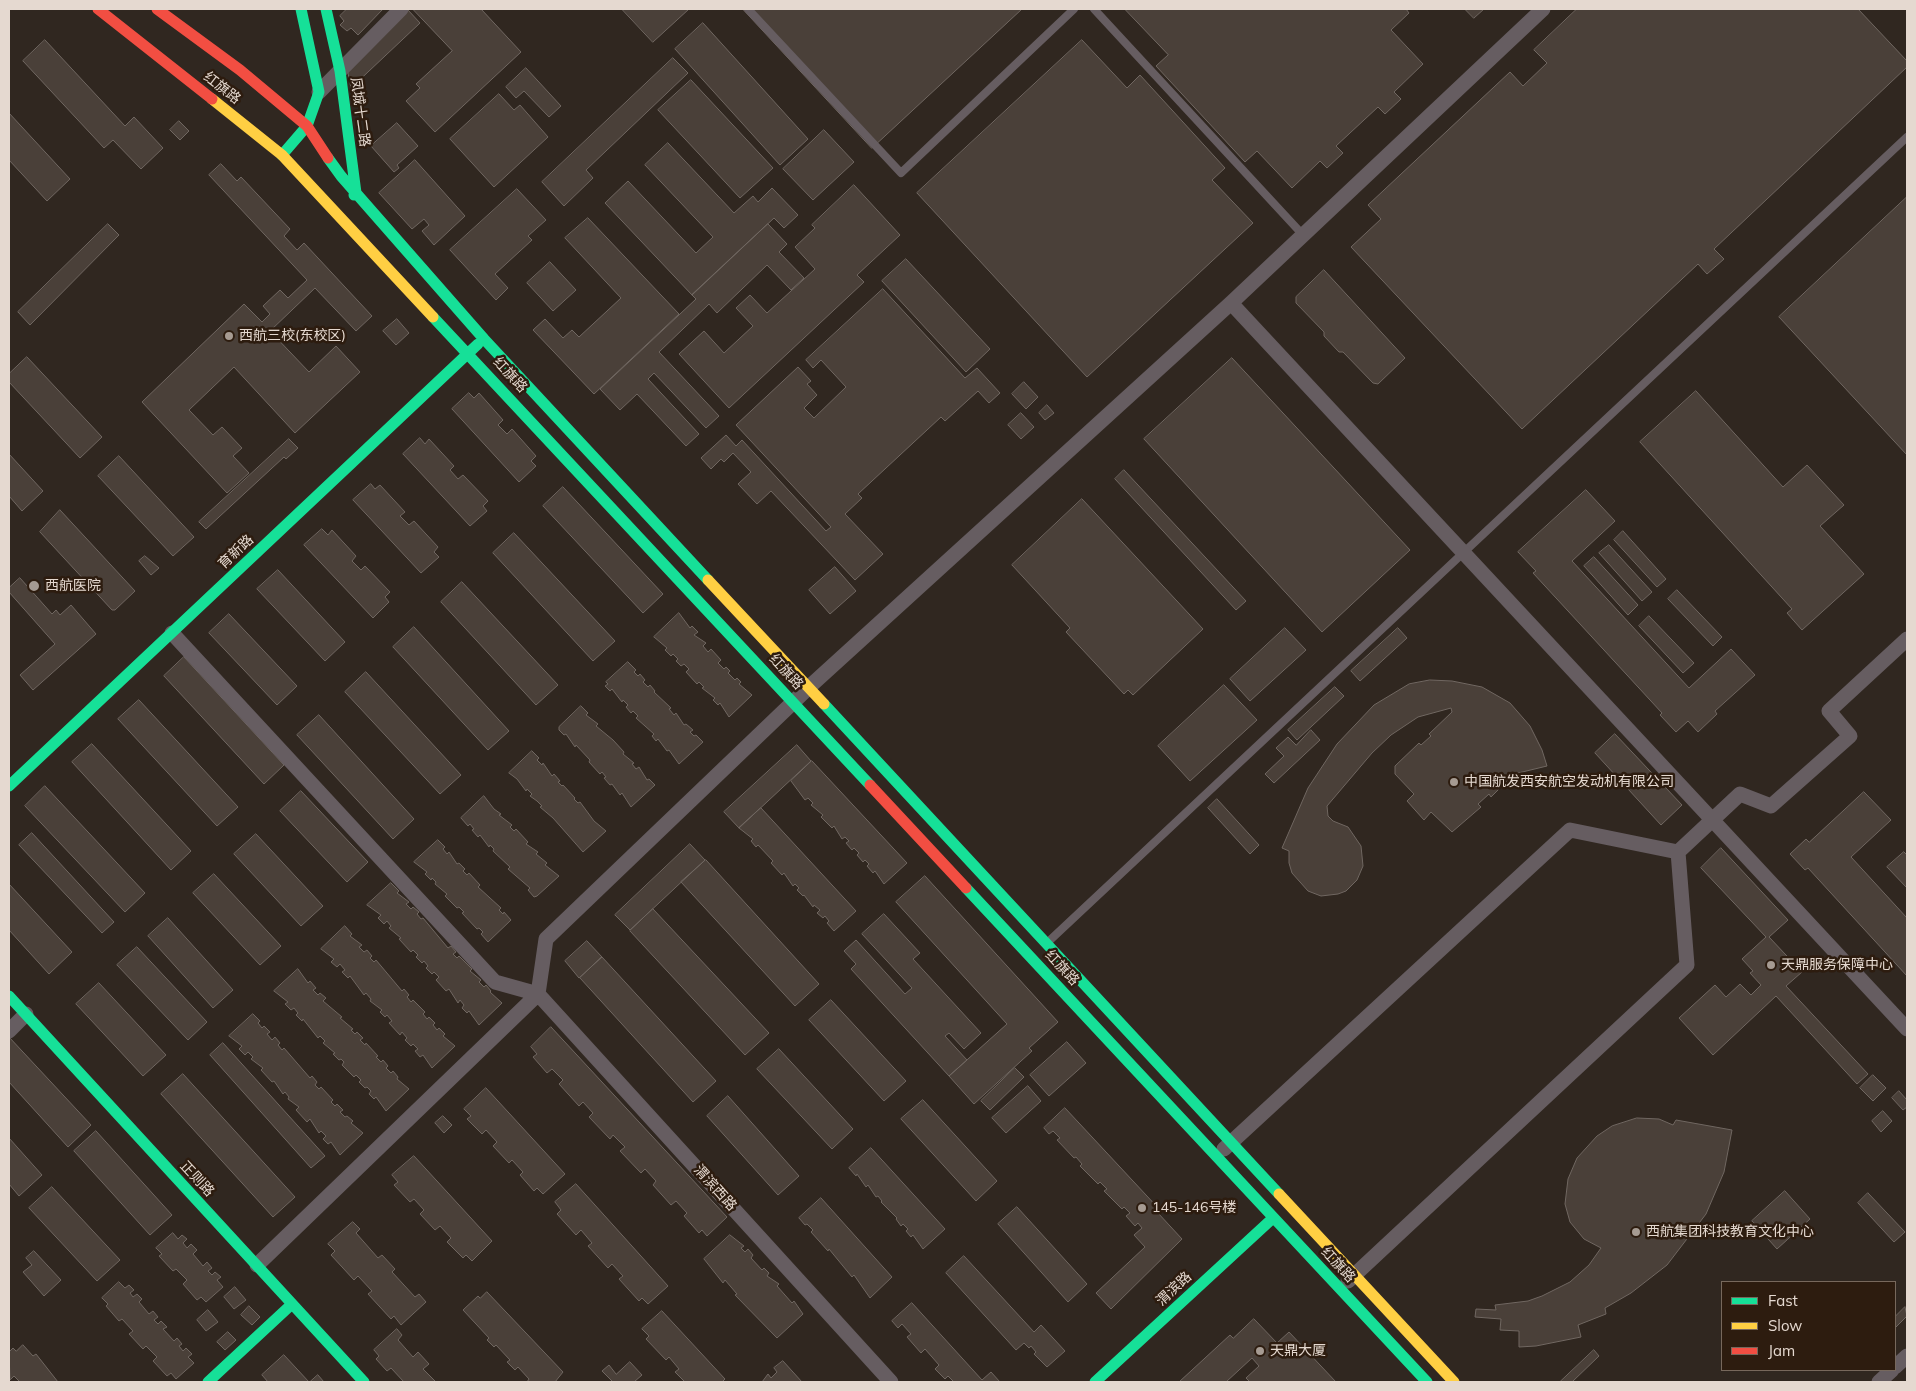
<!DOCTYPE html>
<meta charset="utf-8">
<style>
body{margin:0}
#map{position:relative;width:1916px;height:1391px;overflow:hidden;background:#302720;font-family:Mulish,sans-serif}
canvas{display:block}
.frame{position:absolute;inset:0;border:10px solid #e5d9d0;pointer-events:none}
.legend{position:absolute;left:1721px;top:1281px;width:175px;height:90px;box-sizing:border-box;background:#2d1c0f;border:1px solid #77685c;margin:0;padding:6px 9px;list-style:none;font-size:15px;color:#e5d9d0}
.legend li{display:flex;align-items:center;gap:10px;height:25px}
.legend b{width:25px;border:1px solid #77685c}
</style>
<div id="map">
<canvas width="1916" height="1391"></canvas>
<div class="frame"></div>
<ul class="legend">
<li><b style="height:6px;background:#16e098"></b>Fast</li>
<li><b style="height:6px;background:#ffcf43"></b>Slow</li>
<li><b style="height:6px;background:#f24e42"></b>Jam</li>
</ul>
</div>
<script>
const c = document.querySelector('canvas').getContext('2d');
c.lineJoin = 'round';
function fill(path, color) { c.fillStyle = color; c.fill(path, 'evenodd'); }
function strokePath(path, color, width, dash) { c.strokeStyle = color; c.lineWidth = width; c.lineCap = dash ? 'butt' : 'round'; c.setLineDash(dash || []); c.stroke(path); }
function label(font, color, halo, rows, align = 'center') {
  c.font = font + ' Mulish,"Noto Sans SC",sans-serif'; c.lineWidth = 5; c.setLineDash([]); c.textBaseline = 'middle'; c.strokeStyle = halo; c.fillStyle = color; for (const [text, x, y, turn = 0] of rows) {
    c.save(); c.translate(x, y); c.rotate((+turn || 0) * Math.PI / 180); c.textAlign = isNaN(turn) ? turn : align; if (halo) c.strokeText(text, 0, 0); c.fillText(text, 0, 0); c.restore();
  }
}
const building = new Path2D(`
 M347,9H383L358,35L351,28L347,31L340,25L344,21L340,16Z
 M413,9H481L521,52L435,132L406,101L420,88L416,84L452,51Z
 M622,9H689L653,42Z
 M743,9H1022L872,148Z
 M1125,9H1406L1409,13L1391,30L1423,64L1394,92L1401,99L1385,114L1378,107L1336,146L1343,153L1327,168L1320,161L1292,188L1257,151L1245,162L1156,66L1168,55Z
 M1465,9H1484L1474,18Z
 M1577,9H1858L1907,61V67L1714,249L1724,259L1707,274L1698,264L1522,429L1351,247L1381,219L1368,205L1510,72L1523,86L1547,63L1534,50Z
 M408,10L420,23L351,88L346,63Z
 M703,23L808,139L780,165L675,49Z
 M45,40L125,126L134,117L163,148L141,169L113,140L104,148L23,61Z
 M1082,40L1127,88L1140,75L1225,168L1212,180L1253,223L1087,377L917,193Z
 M673,58L688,73L586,170L593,178L564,206L542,182Z
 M526,68L561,106L549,117L524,91L516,98L506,87Z
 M691,80L773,168L740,198L658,110Z
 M499,94L514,110L520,105L548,137L494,187L450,139Z
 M9,113L70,179L47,201L9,160Z
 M179,121L189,131L180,140L170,130Z
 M397,123L418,146L397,165L399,168L394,172L371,146Z
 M824,130L854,162L813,200L783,169Z
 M668,143L734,213L753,196L758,202L772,188L798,215L784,228L774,218L692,295L605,203L628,181L696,253L713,237L645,165Z
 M415,160L465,216L434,245L422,231L429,225L424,219L412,229L379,193Z
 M221,164L237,181L241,177L290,229L284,236L297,250L304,243L372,316L356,331L315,288L270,331L309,372L336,346L360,372L295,433L234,367L189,410L213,435L222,427L242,448L233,456L249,473L227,493L142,402L244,304L262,322L270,314L263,306L280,290L288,298L307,280L209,175Z
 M854,185L900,235L857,275L864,282L729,408L679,354L704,331L724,353L753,326L736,308L750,295L767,313L815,269L795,247L815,228L812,225Z
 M517,189L546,220L528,236L532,240L495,274L508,288L496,300L450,250Z
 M1907,197V455L1779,317Z
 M588,218L679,314L594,394L533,330L545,319L563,338L572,330L579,337L621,298L565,238Z
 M108,224L119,235L30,325L18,312Z
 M768,224L787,244L779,252L804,278L791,290L767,265L717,313L709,304L659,352L719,416L706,428L654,373L648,379L699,434L686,446L637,394L620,410L600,389L696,299L692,295Z
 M906,259L990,349L966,372L882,281Z
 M550,262L576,290L553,311L527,283Z
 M1324,270L1405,358L1378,384L1373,383L1343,352H1339L1324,336V332L1296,303V297Z
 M883,289L965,378L977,368L1000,393L989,403L978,391L945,421L941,417L858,494L862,498L845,514L883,554L855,580L771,491L757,504L738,484L751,472L733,453L724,462L721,459L711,469L701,458L726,435L736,446L742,440L826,531L831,527L736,425L798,367L811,381L807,384L817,395L804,408L814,418L846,387L821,360L813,368L806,360Z
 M397,319L409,333L396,345L383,331Z
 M27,357L102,437L80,458L9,382V374Z
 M1232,358L1410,550L1322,632L1144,439Z
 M1024,382L1038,397L1026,409L1012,394Z
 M1696,391L1783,487L1807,465L1844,505L1820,526L1864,574L1802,630L1787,613L1792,609L1640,442Z
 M469,393L474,398L479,393L503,420L498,425L507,434L512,429L536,456L531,461L536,466L519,482L452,409Z
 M1047,405L1054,413L1045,420L1039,413Z
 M1021,413L1034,427L1021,439L1008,425Z
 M420,438L425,444L429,439L454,466L450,470L458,479L463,475L488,501L483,506L487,511L470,526L403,454Z
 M289,439L298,448L286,459L284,457L206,529L199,522Z
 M9,454L43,491L22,511L9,496Z
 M119,456L194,537L173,556L98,476Z
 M1124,470L1246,601L1236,610L1115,479Z
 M371,484L375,489L380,485L405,512L400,516L409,525L414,521L438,547L434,552L439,557L421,573L353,500Z
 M563,487L663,594L643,613L543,506Z
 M1586,490L1615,521L1572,561L1689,688L1731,649L1755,675L1715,711L1717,714L1698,732L1688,721L1676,732L1660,715L1662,713L1533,573L1536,571L1518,552Z
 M1082,499L1203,629L1133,695L1128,690L1124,694L1066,632L1070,628L1012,565Z
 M60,510L135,591L115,610H112L40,532Z
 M322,529L328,535L332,530L356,556L352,561L361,570L365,566L390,592L385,597L389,602L373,618L304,545Z
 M1623,531L1666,579L1657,587L1614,540Z
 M514,533L615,641L593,661L493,553Z
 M1609,545L1652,592L1642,601L1599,553Z
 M145,556L159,568L151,575L139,561Z
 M1594,557L1638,605L1628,615L1584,566Z
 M835,567L856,591L830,614L809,590Z
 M278,570L345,642L325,661L257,589Z
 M20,578L52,614L56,610L60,615L71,605L96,634L33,690L20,675L55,644L9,592V588Z
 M462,582L558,685L536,705L441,602Z
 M1677,590L1722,637L1713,646L1668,599Z
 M679,613L690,628L692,626L698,632L694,635L706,643L703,646L708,652L711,649L721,660L718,663L724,669L726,667L730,671L728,673L735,680L737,678L741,682L739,684L752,695L729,717L720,703L718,705L713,700L715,698L702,688L704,687L699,682L697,684L686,672L689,669L684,664L681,666L676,661L678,659L673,654L671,656L665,650L667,648L654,637Z
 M229,614L297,686L277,705L209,633Z
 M1649,616L1694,663L1683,673L1639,626Z
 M414,627L509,731L488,750L393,647Z
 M1285,628L1306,650L1250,701L1230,679Z
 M1398,628L1407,638L1360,681L1351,671Z
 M184,657L284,765L264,784L164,676Z
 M628,662L636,670L634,672L638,676L640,674L645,680L643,682L648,687L650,685L655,691L654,692L671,708L669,709L674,715L676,713L684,725L686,724L693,730L690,732L694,736L696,735L703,742L679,764L669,750L667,751L658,739L656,741L652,736L654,734L636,718L638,716L633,711L631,713L626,707L628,705L623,700L622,702L612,689L610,691L605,686L608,684L606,682Z
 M366,672L461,775L440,794L345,692Z
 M1430,680L1452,681L1482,687L1510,703L1530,726L1542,750L1547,766L1514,774L1491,797L1489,794L1478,804L1481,807L1452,832L1431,812L1424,820L1407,801L1414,794L1395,774V766L1419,743L1421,745L1431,736L1429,734L1452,712L1451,708L1418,717L1391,735L1372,753L1327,806L1328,816L1333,821L1348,827L1361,846L1363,866L1357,880L1346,891L1338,894L1321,896L1308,891L1292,873L1289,863V851L1282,848L1308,788L1337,744L1374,705L1409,684Z
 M1224,685L1257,720L1190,781L1158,746Z
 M1335,687L1344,696L1297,740L1288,730Z
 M139,700L238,807L217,826L118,719Z
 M581,706L588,713L586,715L598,724L596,726L613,740L624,752L623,754L634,763L632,764L636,769L639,767L647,780L649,779L655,785L631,807L622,793L620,795L612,784L610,785L604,778L606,777L602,772L600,774L589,762L590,760L576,745L575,747L566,734L564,735L559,730V727Z
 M319,715L414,819L393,839L297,735Z
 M1311,730L1320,740L1274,783L1265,774L1284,756L1276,748L1288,737L1296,745Z
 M1615,734L1682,805L1661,825L1595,753Z
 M92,744L191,851L171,870L72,762Z
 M797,745L811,761L739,828L724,812Z
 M532,751L539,758L537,760L542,765L543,763L552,776L554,774L560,781L558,782L562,786L563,785L575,798L574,799L578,803L580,802L594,821L606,831L583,852L553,818L540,807L542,806L537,801L530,796L532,794L527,789L526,791L517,779L509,773Z
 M812,761L907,863L884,884L875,871L873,873L867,866L869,864L865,860L863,862L857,855L859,853L854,848L852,850L846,843L849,841L845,837L842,839L834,826L832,828L821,817L823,815L811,805L813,803L808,798L805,800L791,781Z
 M45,786L145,893L125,912L25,806Z
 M301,791L368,862L347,882L280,811Z
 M1864,792L1891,820L1851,857L1907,918V976L1808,868L1805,870L1790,854L1806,839L1809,842Z
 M484,796L494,809L501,814L499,815L512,825L510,827L514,831L516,829L528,842L526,844L538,852L536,854L547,863L545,865L559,876L537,896L534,897L528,890L530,888L508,869L510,867L493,851L494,849L490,845L489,847L480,835L478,837L472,830L474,829L470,824L468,826L461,818Z
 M1217,799L1259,845L1250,854L1208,808Z
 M761,808L856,911L834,931L827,923L829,921L825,916L823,918L817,913L820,910L814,905L813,907L804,895L803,896L797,890L799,888L795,884L793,886L784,873L782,875L771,863L773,861L758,845L756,847L751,841L753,839L739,828Z
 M32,833L114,922L102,933L19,845Z
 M256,834L323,906L301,926L234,854Z
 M438,840L445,847L443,849L447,854L449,852L457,864L459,863L465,869L463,871L467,875L469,873L480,885L478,887L501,908L499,910L503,914L504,912L511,920L488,942L481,934L483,932L479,928L477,929L462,913L464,912L459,907L457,908L445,896L447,894L435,884L436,882L432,878L431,880L425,874L427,872L414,862Z
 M690,844L705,860L630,930L615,915Z
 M1721,848L1788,920L1769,937L1802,972L1786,986L1868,1074L1857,1084L1776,996L1713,1055L1679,1018L1715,985L1726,997L1740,984L1751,995L1761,985L1750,973L1753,971L1742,959L1766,937L1701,868Z
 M1904,852L1907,855V888L1887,867Z
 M706,860L819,984L795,1006L681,882Z
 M214,874L281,946L260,965L193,893Z
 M925,876L1058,1022L1029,1048L1032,1051L974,1104L949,1076L1007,1024L896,902Z
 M391,883L399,891L397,893L409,902L406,904L411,909L413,907L419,912L417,914L421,919L423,918L448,948L451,946L456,952L453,954L457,958L459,956L472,969L470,971L481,980L479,982L484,987L486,985L491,991L490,992L502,1003L479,1025L469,1011L467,1013L462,1008L464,1005L460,1000L458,1003L449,989L446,991L436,980L439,977L434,972L432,974L426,968L428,966L424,961L422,963L416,957L418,955L413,950L411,952L399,939L401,938L389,928L391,926L387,921L384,924L378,918L381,915L367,905Z
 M9,884L72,952L49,974L9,930Z
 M653,909L769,1033L745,1055L630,931Z
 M884,914L920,953L913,959L981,1033L964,1049L949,1033L945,1036L967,1060L949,1076L851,969L856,964L844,951L856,940L905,994L912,988L862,934Z
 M168,918L233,990L213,1008L148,936Z
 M345,926L352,934L350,936L362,945L359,947L364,952L367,950L372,956L370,958L374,962L376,960L402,991L404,989L409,995L407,997L411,1002L413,1000L425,1012L423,1014L427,1019L429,1017L435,1023L433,1025L437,1030L439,1028L445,1034L443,1036L455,1046L432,1068L423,1055L420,1057L415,1051L418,1049L413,1044L411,1046L405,1040L407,1038L402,1032L400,1035L389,1023L392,1021L387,1015L385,1017L380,1012L382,1010L370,1001L371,999L366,993L364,995L350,976L348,978L342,972L345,970L340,964L337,967L331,962L334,959L321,949Z
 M587,941L602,957L579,978L565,961Z
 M137,947L207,1022L188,1040L117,965Z
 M602,957L716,1081L693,1102L580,978Z
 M298,969L308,983L310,981L316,988L313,990L318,995L320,993L326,998L323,1001L342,1017L340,1018L353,1029L351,1030L355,1034L357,1032L363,1038L360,1040L365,1045L366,1043L378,1056L376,1057L381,1062L383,1060L388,1066L386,1068L391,1073L393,1071L398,1077L397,1079L409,1089L386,1111L376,1097L374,1099L369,1094L371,1091L367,1087L365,1088L359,1082L361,1080L356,1075L354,1077L342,1065L344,1062L341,1059L339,1060L333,1054L335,1053L323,1043L325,1041L320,1036L318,1038L303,1019L302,1021L296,1015L298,1013L294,1008L291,1010L285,1004L288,1002L274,991Z
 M99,983L166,1055L143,1076L76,1004Z
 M831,1000L906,1081L884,1101L809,1020Z
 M253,1014L260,1021L258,1023L262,1028L264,1026L270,1032L267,1034L272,1040L275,1037L280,1043L278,1045L282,1050L284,1048L310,1078L312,1076L317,1082L315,1085L319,1089L321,1087L333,1100L331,1102L335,1106L337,1104L343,1110L340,1112L345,1117L347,1116L353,1121L351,1123L363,1133L340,1155L331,1142L328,1144L323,1139L326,1136L321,1131L319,1133L310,1119L307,1122L296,1110L299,1107L288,1099L289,1097L285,1092L283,1094L274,1081L272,1082L261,1070L263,1068L251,1059L253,1057L248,1052L245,1055L239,1049L242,1046L229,1036Z
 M551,1027L727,1217L707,1236L702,1230L699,1233L684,1216L687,1213L676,1201L671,1205L653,1185L656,1181L645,1169L641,1173L620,1151L625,1147L613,1135L610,1139L589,1117L593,1113L583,1102L579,1106L559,1084L563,1080L552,1069L547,1073L533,1057L537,1054L531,1047Z
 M9,1037L91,1125L68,1147L9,1082Z
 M1067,1042L1086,1063L1049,1096L1030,1075Z
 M223,1043L325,1156L311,1168L210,1055Z
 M779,1049L853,1129L832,1149L757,1069Z
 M1015,1068L1024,1077L990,1110L981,1101Z
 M183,1074L295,1197L273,1217L161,1094Z
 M1873,1075L1886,1088L1873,1101L1860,1088Z
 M1028,1086L1041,1101L1006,1133L992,1118Z
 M486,1088L565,1174L543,1194L537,1188L534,1191L520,1175L523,1172L512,1160L509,1163L493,1146L497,1142L486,1130L482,1134L467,1119L471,1116L464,1109Z
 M1899,1091L1907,1100V1107L1903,1110L1892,1098Z
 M728,1096L799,1176L778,1195L707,1116Z
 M923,1100L997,1181L976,1201L901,1119Z
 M1065,1108L1160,1210L1158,1213L1182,1239L1111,1309L1096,1293L1145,1247L1134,1235L1142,1228L1138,1223L1135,1226L1126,1216L1130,1213L1124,1207L1122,1209L1104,1191L1107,1189L1100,1182L1098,1184L1080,1166L1082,1164L1076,1157L1074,1158L1057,1140L1060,1138L1053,1131L1049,1134L1044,1128Z
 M1883,1111L1892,1121L1881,1132L1872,1121Z
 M443,1116L452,1125L444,1133L435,1123Z
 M1637,1118L1659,1119L1673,1125L1676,1120L1732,1130L1724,1172L1706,1214L1667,1265L1631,1293L1605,1308L1606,1314L1578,1325L1581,1337L1536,1346L1519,1347V1331L1500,1330L1501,1319L1475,1317L1476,1309L1496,1310L1495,1305L1528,1301L1542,1296L1570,1282L1589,1265L1601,1248L1584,1239L1570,1222L1565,1204L1568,1179L1577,1158L1597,1136L1612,1126Z
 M96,1131L172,1215L150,1235L74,1151Z
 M9,1138L42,1175L19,1196L9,1184Z
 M871,1148L945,1229L923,1249L913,1235L911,1237L906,1231L908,1229L903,1224L901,1226L896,1219L897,1218L881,1202L882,1201L878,1196L876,1197L868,1185L866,1187L857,1174L856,1176L849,1168Z
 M414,1156L492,1241L472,1261L466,1255L463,1258L447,1242L451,1238L440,1226L435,1230L420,1214L424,1210L414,1199L410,1202L394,1185L398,1182L392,1175Z
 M576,1184L668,1286L648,1304L642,1298L639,1301L619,1279L623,1276L612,1264L608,1268L588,1246L592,1243L581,1230L576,1235L557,1214L561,1210L555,1202Z
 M52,1187L120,1260L97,1281L29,1208Z
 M1785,1191L1810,1219L1777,1249L1752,1221Z
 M1868,1193L1905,1232L1894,1242L1858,1203Z
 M821,1198L892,1277L870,1298L854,1275L852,1277L829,1249L828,1251L811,1232L813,1230L807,1224L805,1225L799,1218Z
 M1017,1207L1087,1284L1068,1302L998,1224Z
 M353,1222L360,1229L356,1233L378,1258L382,1255L395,1269L392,1272L415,1297L419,1294L426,1302L401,1325L394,1316L391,1319L368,1294L372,1291L358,1276L354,1280L331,1255L335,1251L328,1244Z
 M173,1233L178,1239L182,1235L187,1239L183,1243L187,1248L191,1244L197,1250L193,1254L203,1266L207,1262L212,1268L208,1271L212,1275L215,1272L221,1277L217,1280L223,1287L206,1302L201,1297L197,1300L183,1284L187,1280L176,1269L173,1271L159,1256L162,1254L156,1248Z
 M730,1235L744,1246L741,1248L745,1252L748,1249L753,1255L751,1258L762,1270L764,1268L769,1273L767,1276L779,1284L777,1286L792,1303L794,1301L803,1314L777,1338L735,1295L737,1294L725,1280L723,1283L704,1259Z
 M34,1251L61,1280L44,1296L23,1272L32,1265L26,1258Z
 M964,1256L1034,1332L1041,1325L1065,1351L1047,1367L1034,1354L1036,1352L1031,1346L1029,1348L1024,1343L1016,1350L946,1273Z
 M119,1282L125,1288L129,1285L134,1290L130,1293L133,1297L137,1294L142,1299L139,1302L149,1314L153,1311L158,1317L154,1320L158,1324L161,1321L167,1327L163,1329L174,1341L177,1338L182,1344L179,1346L183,1351L186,1348L192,1354L188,1357L194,1363L176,1379L171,1373L167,1376L153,1361L157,1357L146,1346L143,1349L129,1334L133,1331L122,1319L119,1321L106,1306L108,1304L102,1298Z
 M235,1287L246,1300L234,1309L224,1297Z
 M487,1292L563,1372L555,1382H527L529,1379L518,1367L515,1370L507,1362L510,1360L496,1345L494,1347L487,1340L489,1338L463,1310L478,1296L480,1298Z
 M912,1303L982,1380L991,1372L1000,1382H954L948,1376L945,1379L935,1369L939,1365L925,1349L921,1353L907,1337L911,1334L902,1324L898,1328L892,1321Z
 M249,1306L260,1317L252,1325L241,1315Z
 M1905,1307L1907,1316L1895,1328V1317Z
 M208,1310L218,1322L206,1331L197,1320Z
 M662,1311L725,1379L722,1382H685L675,1372L679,1369L669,1357L666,1360L646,1339L649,1336L642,1329Z
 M1254,1319L1277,1343L1289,1332L1336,1382H1250L1246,1378L1259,1366L1252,1358L1226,1382H1179L1230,1335L1233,1338Z
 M397,1329L402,1335L398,1340L413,1357L418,1352L429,1364L423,1369L436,1382H404L391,1368L387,1371L376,1359L379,1356L374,1350Z
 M228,1332L236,1340L225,1350L217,1342Z
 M23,1345L33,1356L36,1354L58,1382H20L14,1376L10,1380L9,1352L13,1348L16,1351Z
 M1594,1350L1599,1356L1572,1382H1560Z
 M284,1355L309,1382H268L262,1375Z
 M783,1361L802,1382H762L768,1374L771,1378L777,1372L774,1368Z
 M630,1362L642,1375L634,1382H613L602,1371L609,1365L616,1374Z
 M318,1375L324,1382H310Z`);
const lane = new Path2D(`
 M748,9L901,173L1074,9
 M1094,9L1303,235
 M1048,942L1907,137`);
const street = new Path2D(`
 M319,92L401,9
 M1231,303L1907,1029
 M172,633L495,982L538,994L891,1382
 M9,1031L26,1014
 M1224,1149L1570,830L1678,852
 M257,1265L538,994L546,939L808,688L1231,303L1543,9
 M1348,1281L1687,965L1678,852L1740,794L1771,806L1850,736L1829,711L1907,639
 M1895,1367L1907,1356
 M1879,1382L1892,1370`);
const fast = new Path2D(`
 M326,9L340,71L356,193L354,195
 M282,155L307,126L319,92L301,9
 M328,158L341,176L484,339L708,580
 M433,317L870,785
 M824,704L1279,1194
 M9,786L478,344
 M966,888L1427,1382
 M9,996L364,1382
 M208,1382L292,1304
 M1095,1382L1273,1218`);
const slow = new Path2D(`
 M212,99L282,155L433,317
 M708,580L824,704
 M1279,1194L1454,1382`);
const jam = new Path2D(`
 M98,9L212,99
 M157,9L240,70L307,126L328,158
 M870,785L966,888`);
const markers = [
 [229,336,5,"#a69b92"],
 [34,586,6,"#a69b92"],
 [1454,782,5,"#a69b92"],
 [1771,965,5,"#a69b92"],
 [1142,1208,5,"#a69b92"],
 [1636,1232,5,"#a69b92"],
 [1260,1351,5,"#a69b92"]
];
const streetNames = [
 ["红旗路",222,88,38],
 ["凤城十二路",360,112,82],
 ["红旗路",510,375,47],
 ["育新路",236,552,-43],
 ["红旗路",786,672,47],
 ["红旗路",1062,968,47],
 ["正则路",197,1179,47],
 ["渭滨西路",715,1188,48],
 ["红旗路",1338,1265,47],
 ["渭滨路",1174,1289,-43]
];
const poiNames = [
 ["西航三校(东校区)",239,336],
 ["西航医院",45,586],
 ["中国航发西安航空发动机有限公司",1464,782],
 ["天鼎服务保障中心",1781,965],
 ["145-146号楼",1152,1208],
 ["西航集团科技教育文化中心",1646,1232],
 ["天鼎大厦",1270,1351]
];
fill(building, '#4a4039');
strokePath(building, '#706761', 1);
strokePath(lane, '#665d61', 8);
strokePath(street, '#665d61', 15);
strokePath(fast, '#16e098', 11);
strokePath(slow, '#ffcf43', 11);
strokePath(jam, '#f24e42', 11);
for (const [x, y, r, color] of markers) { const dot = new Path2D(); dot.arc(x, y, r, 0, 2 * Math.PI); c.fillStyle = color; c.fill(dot); strokePath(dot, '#2d1c0f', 2); }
label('14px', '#e5d9d0', '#2d1c0f', streetNames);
label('14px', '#e5d9d0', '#2d1c0f', poiNames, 'left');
</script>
